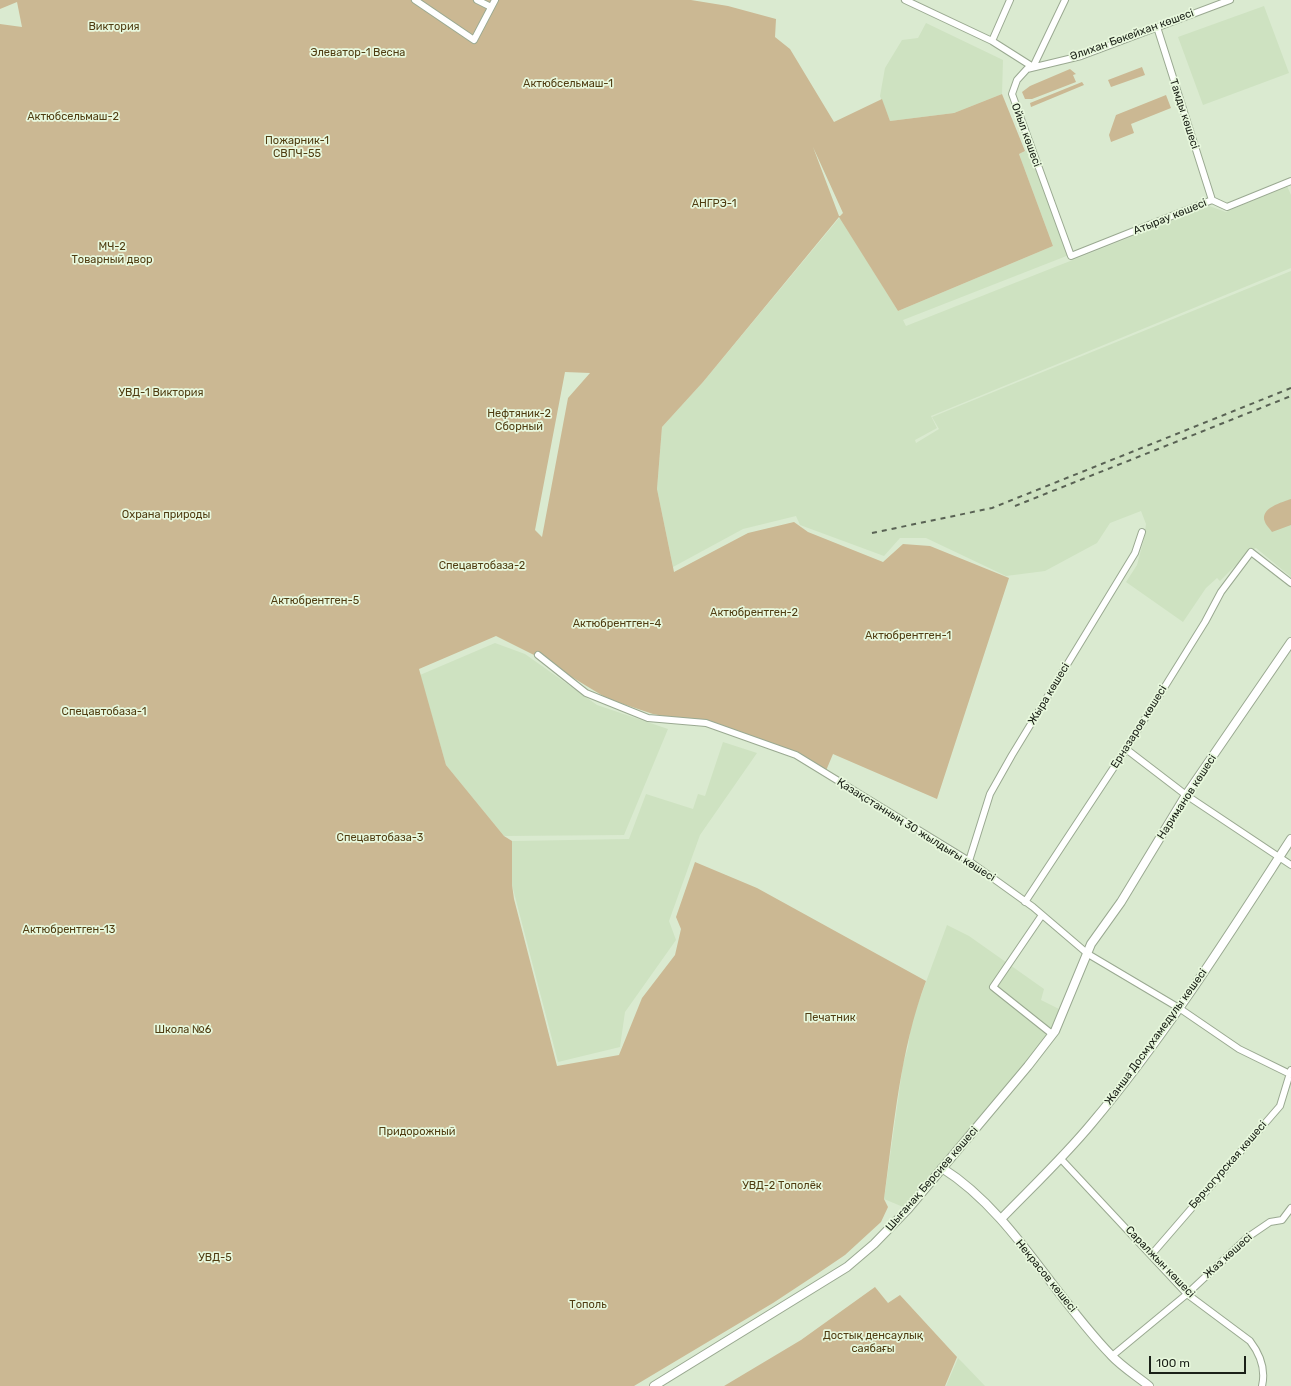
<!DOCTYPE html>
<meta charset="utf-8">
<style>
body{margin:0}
#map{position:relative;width:1291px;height:1386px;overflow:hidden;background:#daead0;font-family:Rubik,sans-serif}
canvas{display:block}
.scale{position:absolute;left:1149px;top:1356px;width:97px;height:18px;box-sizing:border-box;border:2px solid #1a2017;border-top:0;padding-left:5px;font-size:12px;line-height:14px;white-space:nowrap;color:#1a2017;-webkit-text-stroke:3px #e8f8dd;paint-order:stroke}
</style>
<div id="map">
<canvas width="1291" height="1386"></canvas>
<div class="scale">100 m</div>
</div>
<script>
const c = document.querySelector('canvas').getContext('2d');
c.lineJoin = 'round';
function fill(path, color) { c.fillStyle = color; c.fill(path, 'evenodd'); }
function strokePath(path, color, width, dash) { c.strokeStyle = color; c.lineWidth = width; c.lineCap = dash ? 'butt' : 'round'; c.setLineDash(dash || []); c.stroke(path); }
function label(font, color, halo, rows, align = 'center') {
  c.font = font + ' Rubik,sans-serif'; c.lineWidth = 3.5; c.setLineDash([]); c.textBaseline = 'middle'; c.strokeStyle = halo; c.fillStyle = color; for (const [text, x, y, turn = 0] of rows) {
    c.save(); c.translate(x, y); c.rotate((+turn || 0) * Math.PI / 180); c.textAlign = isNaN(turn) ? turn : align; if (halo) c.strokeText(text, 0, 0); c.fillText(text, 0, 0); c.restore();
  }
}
const built = new Path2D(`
 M1264,6L1289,73L1203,105L1178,37Z
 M926,23L1003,60L1002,94L954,113L890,121L880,96L885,68L902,40L918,38Z
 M1030,149L1069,255L903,320L906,326L1209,206L1226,212L1287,186L1291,195V268L931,416L937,428L915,440L916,443L939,429L932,417L1291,271V577L1256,548L1251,550L1220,581L1217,578L1206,588L1183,622L1126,582L1137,565L1144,539L1146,524L1141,511L1110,523L1097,543L1045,571L1006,576L926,538H900L884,556L800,525L796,516L743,529L673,567L657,489L662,427L703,382L840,217L898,311L1053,246L1019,154Z
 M495,643L525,654L597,705L668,729L624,835L504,836L446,765L420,675Z
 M723,742L757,753L700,835L669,921L676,940L625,1012L620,1047L558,1062L512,885V841L629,839L646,794L693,809L698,794L705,796Z
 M947,925L969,936L1044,989L1041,1000L1063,1011L1052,1034L908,1209L884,1199L903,1064L908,1047L910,1031L916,1009Z
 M958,1358L963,1363L985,1386H946Z`);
const green = new Path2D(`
 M0,0H691L728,6L776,19L775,37L790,49L834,122L882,99L890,121L954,113L1002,94L1025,151L1019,154L1053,246L898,311L839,217L703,382L662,427L657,489L674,572L748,533L794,522L808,532L883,562L903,544L930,546L1009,578L937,799L833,754L825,773L796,755L709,725L653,714L608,699L542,659L496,636L419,669L446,765L504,836L512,841V885L514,899L557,1066L619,1055L642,998L675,955L681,929L676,917L695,862L757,888L926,981C900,1050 894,1126 884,1199L888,1207L881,1222L845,1255L817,1274L773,1303L634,1386H0V24L22,27L17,2L0,9ZM813,147L843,213L840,216H839ZM565,372L590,373L568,398L542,537L535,530Z
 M1142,67L1145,75L1111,87L1108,80Z
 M1070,69L1076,74L1073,75L1076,82L1032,99H1025L1022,92L1030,86Z
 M1082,82L1084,85L1031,107L1030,103Z
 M1166,95L1171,108L1131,124L1134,133L1111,142L1109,135L1116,115Z
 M1291,499V525L1272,532C1270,529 1266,525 1265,522C1259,508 1283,502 1291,499Z
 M875,1287L888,1303L900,1295L957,1357L945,1386H724L801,1340Z`);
const street = new Path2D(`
 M415,0L474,40L495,0
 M477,0L491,7
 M905,0L992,41L1033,67
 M1230,0L1081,56L1027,69L1017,80L1012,94L1071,256L1212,200L1227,207L1291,181
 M1157,27L1212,200
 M992,41L1010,0
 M1033,67L1065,0
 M538,655L586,693L648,718L706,723L796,755L969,861L1033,907L1088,954L1179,1008L1239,1049L1290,1074
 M1126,749L1186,795L1291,865
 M969,861L990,794L1012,755L1135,553L1142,532
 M1025,902L1126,749L1205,622L1221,592L1251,552L1291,583
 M1042,915L993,987L1052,1034
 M1060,1158L1187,1294L1250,1341C1260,1354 1266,1369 1262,1386
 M1152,1254L1280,1106L1291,1070
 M1112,1356L1187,1294L1248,1237L1270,1222L1282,1220L1291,1208`);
const secondary = new Path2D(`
 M942,1168C1011,1211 1054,1297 1111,1355C1122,1367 1137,1376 1149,1386
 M1001,1219C1031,1188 1064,1157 1092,1123C1166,1035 1228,936 1291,839
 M654,1386L847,1267L874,1244L908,1209L1028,1066L1055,1031L1091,944L1121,902L1186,795L1291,642`);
const rail = new Path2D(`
 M1015,506L1291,396
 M872,533L992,508L1291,388`);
const parkNames = [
 ["Виктория",114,27],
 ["Элеватор-1 Весна",358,53],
 ["Актюбсельмаш-1",568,84],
 ["Актюбсельмаш-2",73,117],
 ["Пожарник-1",297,141],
 ["СВПЧ-55",297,154],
 ["АНГРЭ-1",714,204],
 ["МЧ-2",112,247],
 ["Товарный двор",112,260],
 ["УВД-1 Виктория",161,393],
 ["Нефтяник-2",519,414],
 ["Сборный",519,427],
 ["Охрана природы",166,515],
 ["Спецавтобаза-2",482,566],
 ["Актюбрентген-5",315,601],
 ["Актюбрентген-2",754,613],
 ["Актюбрентген-4",617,624],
 ["Актюбрентген-1",908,636],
 ["Спецавтобаза-1",104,712],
 ["Спецавтобаза-3",380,838],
 ["Актюбрентген-13",69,930],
 ["Печатник",830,1018],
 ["Школа №6",183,1030],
 ["Придорожный",417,1132],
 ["УВД-2 Тополёк",782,1186],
 ["УВД-5",215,1258],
 ["Тополь",588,1305],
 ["Достық денсаулық",873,1336],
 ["саябағы",873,1349]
];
const streetNames = [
 ["Әлихан Бөкейхан көшесі",1132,35,-20],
 ["Тамды көшесі",1184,114,72],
 ["Ойыл көшесі",1026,135,70],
 ["Атырау көшесі",1170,217,-22],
 ["Жыра көшесі",1049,694,-59],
 ["Ерназаров көшесі",1139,727,-58],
 ["Нариманов көшесі",1187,797,-57],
 ["Қазақстанның 30 жылдығы көшесі",916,830,32],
 ["Жанша Досмұхамедұлы көшесі",1156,1037,-54],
 ["Берчогурская көшесі",1228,1165,-49],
 ["Шығанақ Берсиев көшесі",932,1179,-49],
 ["Жаз көшесі",1228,1256,-42],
 ["Саралжын көшесі",1160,1262,46],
 ["Некрасов көшесі",1046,1276,51]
];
fill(built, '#cee2c1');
fill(green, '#cbb893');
strokePath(street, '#9aa991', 8);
strokePath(secondary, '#9aa991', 10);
strokePath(street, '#fff', 6);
strokePath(secondary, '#fff', 8);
strokePath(rail, '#596254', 2, [5, 5]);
label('11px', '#4f3c11', '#e8f8dd', parkNames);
label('11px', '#1a2017', '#e8f8dd', streetNames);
</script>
